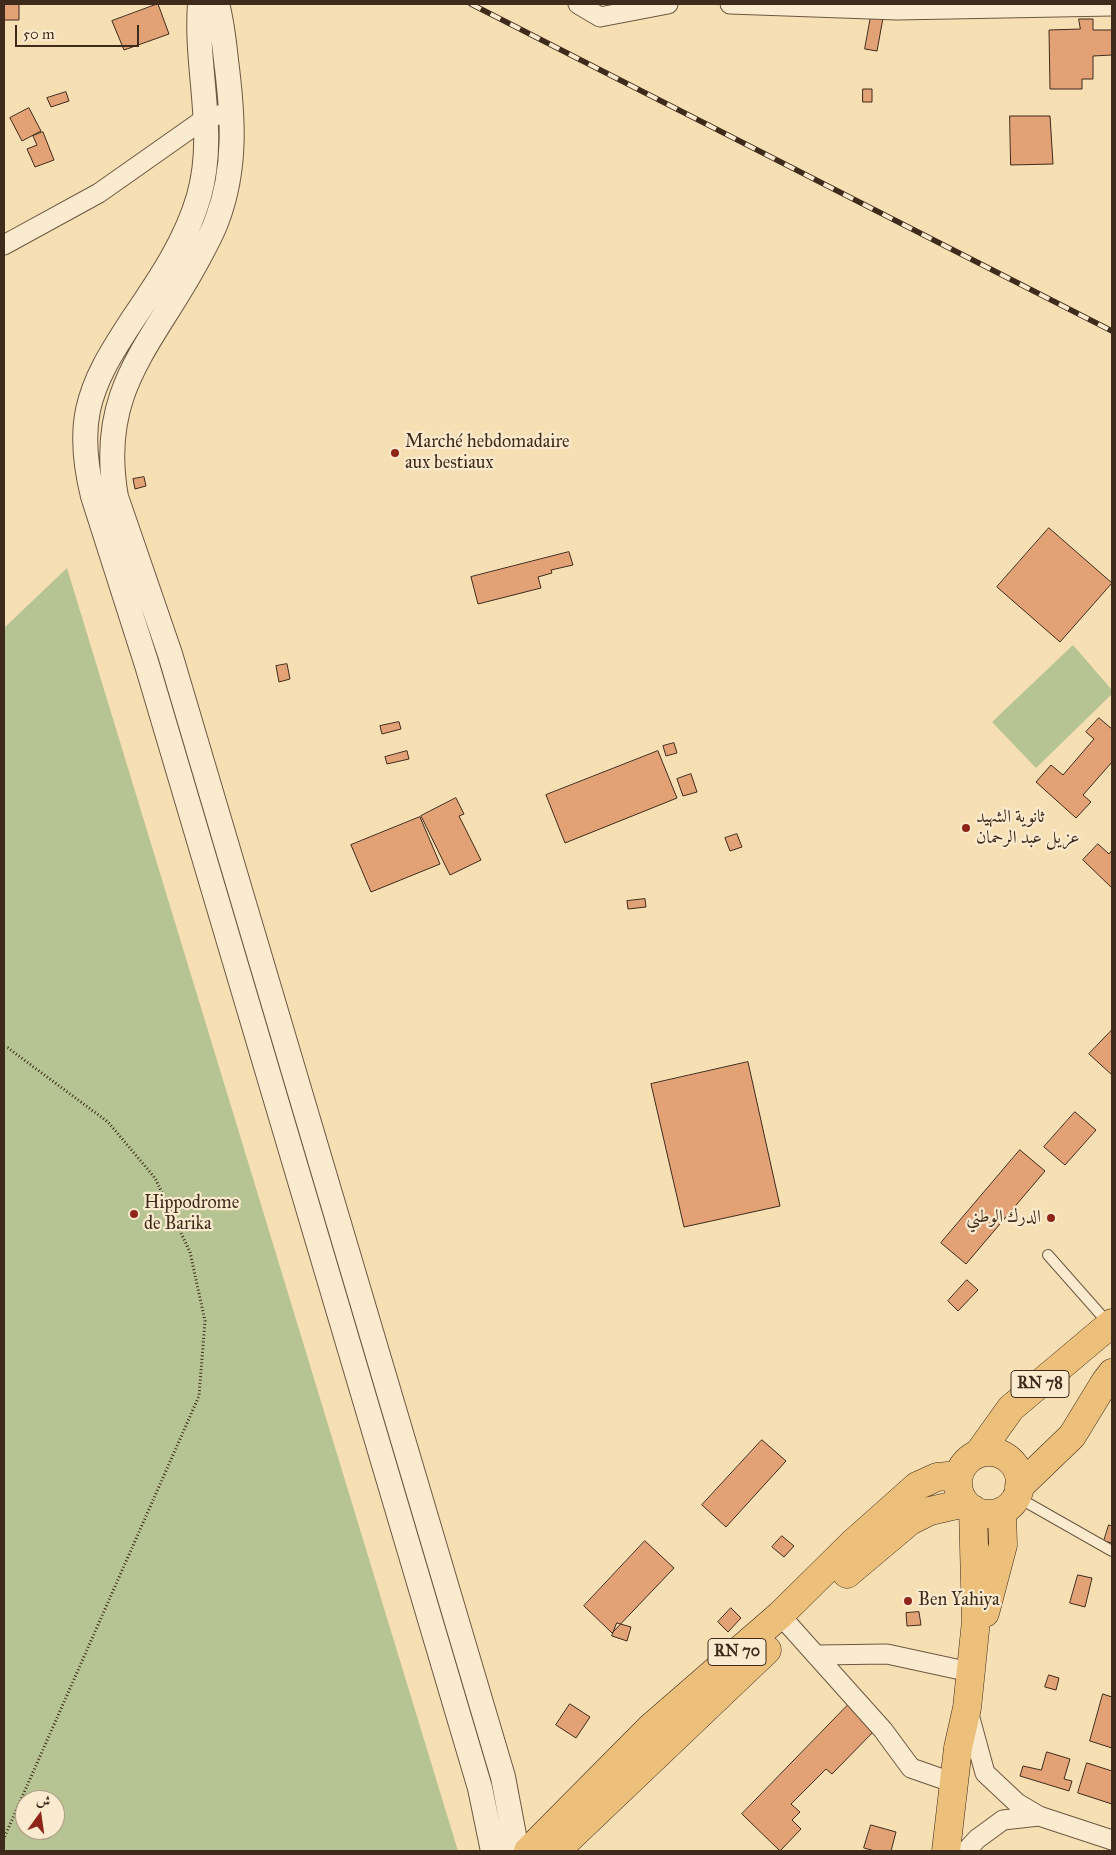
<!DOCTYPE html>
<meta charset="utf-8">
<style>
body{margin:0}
#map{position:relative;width:1116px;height:1855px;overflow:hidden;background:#f7dfb4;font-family:"IM FELL Great Primer",Amiri,serif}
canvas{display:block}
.frame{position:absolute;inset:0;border:5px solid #3e2b1c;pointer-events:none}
.north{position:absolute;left:15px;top:1790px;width:50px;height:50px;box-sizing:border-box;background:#faeace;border:1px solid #af9e87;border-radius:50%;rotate:14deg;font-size:14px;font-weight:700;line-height:20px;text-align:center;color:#3e2b1c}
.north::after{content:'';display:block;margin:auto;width:18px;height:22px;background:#8f2418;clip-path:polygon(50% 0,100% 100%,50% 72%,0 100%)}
.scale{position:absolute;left:15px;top:25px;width:124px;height:22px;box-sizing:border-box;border:2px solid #3e2b1c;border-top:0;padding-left:6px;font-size:15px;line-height:18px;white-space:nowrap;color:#3e2b1c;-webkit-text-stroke:4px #faeace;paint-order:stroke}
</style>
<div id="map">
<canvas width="1116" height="1855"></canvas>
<div class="frame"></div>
<div class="north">ش</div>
<div class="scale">50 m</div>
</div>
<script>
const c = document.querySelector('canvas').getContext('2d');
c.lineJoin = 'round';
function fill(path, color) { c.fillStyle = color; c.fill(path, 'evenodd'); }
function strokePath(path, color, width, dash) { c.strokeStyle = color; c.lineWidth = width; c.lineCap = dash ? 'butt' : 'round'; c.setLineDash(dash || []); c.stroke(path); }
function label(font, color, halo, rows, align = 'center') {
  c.font = font + ' "IM FELL Great Primer",Amiri,serif'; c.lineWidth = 4.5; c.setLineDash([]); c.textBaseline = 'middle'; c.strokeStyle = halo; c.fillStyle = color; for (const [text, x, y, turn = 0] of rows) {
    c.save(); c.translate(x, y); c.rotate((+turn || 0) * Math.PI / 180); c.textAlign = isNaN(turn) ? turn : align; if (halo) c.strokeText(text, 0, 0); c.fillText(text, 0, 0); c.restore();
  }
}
const green = new Path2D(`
 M67,568L458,1851H4V628ZM25,1800H55V1830H25Z
 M1073,645L1112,690V694L1036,768L992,722Z`);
const building = new Path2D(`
 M4,4H19V20H4Z
 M158,4L169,34L124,50L112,21Z
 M871,16L883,18L877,51L865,49Z
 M1079,19H1093V30H1112V55L1093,56V79H1082V89H1050L1049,30L1080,29Z
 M863,89H872V102H863Z
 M66,92L69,101L51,107L47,98Z
 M29,108L41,131L22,141L10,118Z
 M1010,116H1050L1053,164L1011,165Z
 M43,132L54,160L35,167L27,149L37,145L33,136Z
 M144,477L146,486L135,489L133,479Z
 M1049,528L1112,583L1060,642L997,587Z
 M569,552L573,565L551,570L552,573L538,577L541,588L478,604L471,577Z
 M287,664L290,679L279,682L276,666Z
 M1099,718L1112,729V762L1083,795L1091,802L1076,818L1036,782L1051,765L1063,775L1094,739L1086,732Z
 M399,722L401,729L382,734L380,726Z
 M674,743L677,753L666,756L663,746Z
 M407,751L409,759L387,764L385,757Z
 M658,751L677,798L565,843L546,795Z
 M691,774L697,792L683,796L677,779Z
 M456,798L464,814L459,816L481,860L450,875L421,816Z
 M420,817L440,864L371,892L351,845Z
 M737,834L742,847L730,851L725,838Z
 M1098,844L1109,854L1112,850V888L1083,860Z
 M645,899L646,907L628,909L627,901Z
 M1112,1030V1073L1111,1074L1089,1054Z
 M748,1062L780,1206L684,1227L651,1084Z
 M1075,1112L1096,1130L1065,1165L1044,1147Z
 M1020,1150L1045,1171L966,1264L941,1243Z
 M967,1280L978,1290L958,1311L948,1301Z
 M762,1440L786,1461L726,1527L702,1505Z
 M1109,1525L1112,1526V1543L1104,1541Z
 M782,1536L794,1546L784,1557L772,1547Z
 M645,1541L674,1568L612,1633L584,1606Z
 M1078,1575L1092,1578L1085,1607L1070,1603Z
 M731,1608L741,1618L728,1632L718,1622Z
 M919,1612L921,1625L907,1626L906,1613Z
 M617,1623L631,1627L627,1641L612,1636Z
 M1049,1675L1059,1678L1056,1690L1045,1687Z
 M1103,1694L1112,1697V1748L1090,1741Z
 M850,1703L877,1728L832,1774L826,1769L791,1804L800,1812L792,1820L801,1829L780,1851L742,1814Z
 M570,1704L590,1717L576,1738L556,1725Z
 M1047,1752L1070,1759L1064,1779L1072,1781L1069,1791L1020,1776L1023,1766L1041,1770Z
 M1087,1763L1112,1771V1804L1078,1793Z
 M871,1825L896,1832L891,1851H875L864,1848Z`);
const path = new Path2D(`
 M4,1047L8,1048L108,1122L155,1178L190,1252L205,1321L199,1396L4,1838`);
const service = new Path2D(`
 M1048,1255L1109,1324
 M1017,1497L1112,1551`);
const minor = new Path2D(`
 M578,4L600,17L668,4
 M730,4L897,10L1112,6
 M4,245L99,193L207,117L232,113
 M780,1615L883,1730L911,1768L954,1783
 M818,1655L887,1654L970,1672
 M1039,1816L1112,1840
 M966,1851L977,1839L1003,1820L1039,1816L1017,1803L985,1773L968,1711`);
const tertiary = new Path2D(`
 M200,4C195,69 217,132 199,196C186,242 158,282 131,322C113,350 95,377 88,410C82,439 86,468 93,496L147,665L480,1788L493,1851
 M217,4C222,22 224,41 226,60C233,115 237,167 217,220C212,234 204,248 197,261C151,346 97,391 116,497L170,654L503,1777L517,1851`);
const primary = new Path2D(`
 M958 1483a31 31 0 1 1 62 0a31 31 0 1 1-62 0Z
 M978,1454L1011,1408L1112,1323
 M1019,1487L1072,1436L1105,1382L1112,1373
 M847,1574L910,1521L930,1511L965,1503
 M985,1613L1003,1545L1002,1511
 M528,1851L650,1728L780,1615L853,1543L917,1486L937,1477L959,1475
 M556,1851L767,1650
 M946,1851L958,1748L967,1708L976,1621L973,1509`);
const rail = new Path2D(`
 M471,4L1112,331`);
const markers = [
 [395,453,5,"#8f2418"],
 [966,828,5,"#8f2418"],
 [134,1214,5,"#8f2418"],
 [1051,1218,5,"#8f2418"],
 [908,1601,5,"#8f2418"]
];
const shields = [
 [1040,1384,58],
 [737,1652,58]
];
const shieldNames = [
 ["RN 78",1040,1384],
 ["RN 70",737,1652]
];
const poiNames = [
 ["Marché hebdomadaire",405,443],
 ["aux bestiaux",405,464],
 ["ثانوية الشهيد",976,818],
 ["عزيل عبد الرحمان",976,839],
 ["Hippodrome",144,1204],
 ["de Barika",144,1225],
 ["الدرك الوطني",1041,1218,"right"],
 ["Ben Yahiya",918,1601]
];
fill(green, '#b6c392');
fill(building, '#e3a176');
strokePath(building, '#3e2b1c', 1);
strokePath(service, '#6c5842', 12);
strokePath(minor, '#6c5842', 21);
strokePath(tertiary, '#6c5842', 26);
strokePath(primary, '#3e2b1c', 29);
strokePath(path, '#3e2b1c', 3, [1, 2.5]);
strokePath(service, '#faeace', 10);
strokePath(minor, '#faeace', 19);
strokePath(tertiary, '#faeace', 24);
strokePath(primary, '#ecc07a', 28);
strokePath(rail, '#3e2b1c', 5.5);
strokePath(rail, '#faeace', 4, [11]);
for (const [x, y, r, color] of markers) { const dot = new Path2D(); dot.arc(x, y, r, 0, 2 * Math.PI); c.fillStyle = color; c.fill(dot); strokePath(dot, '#faeace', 2); }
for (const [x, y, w] of shields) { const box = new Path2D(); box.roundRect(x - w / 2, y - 13.5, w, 27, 4); c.fillStyle = '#faeace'; c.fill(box); strokePath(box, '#3e2b1c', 1); }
label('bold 16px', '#3e2b1c', null, shieldNames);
label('18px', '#3e2b1c', '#faeace', poiNames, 'left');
</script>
